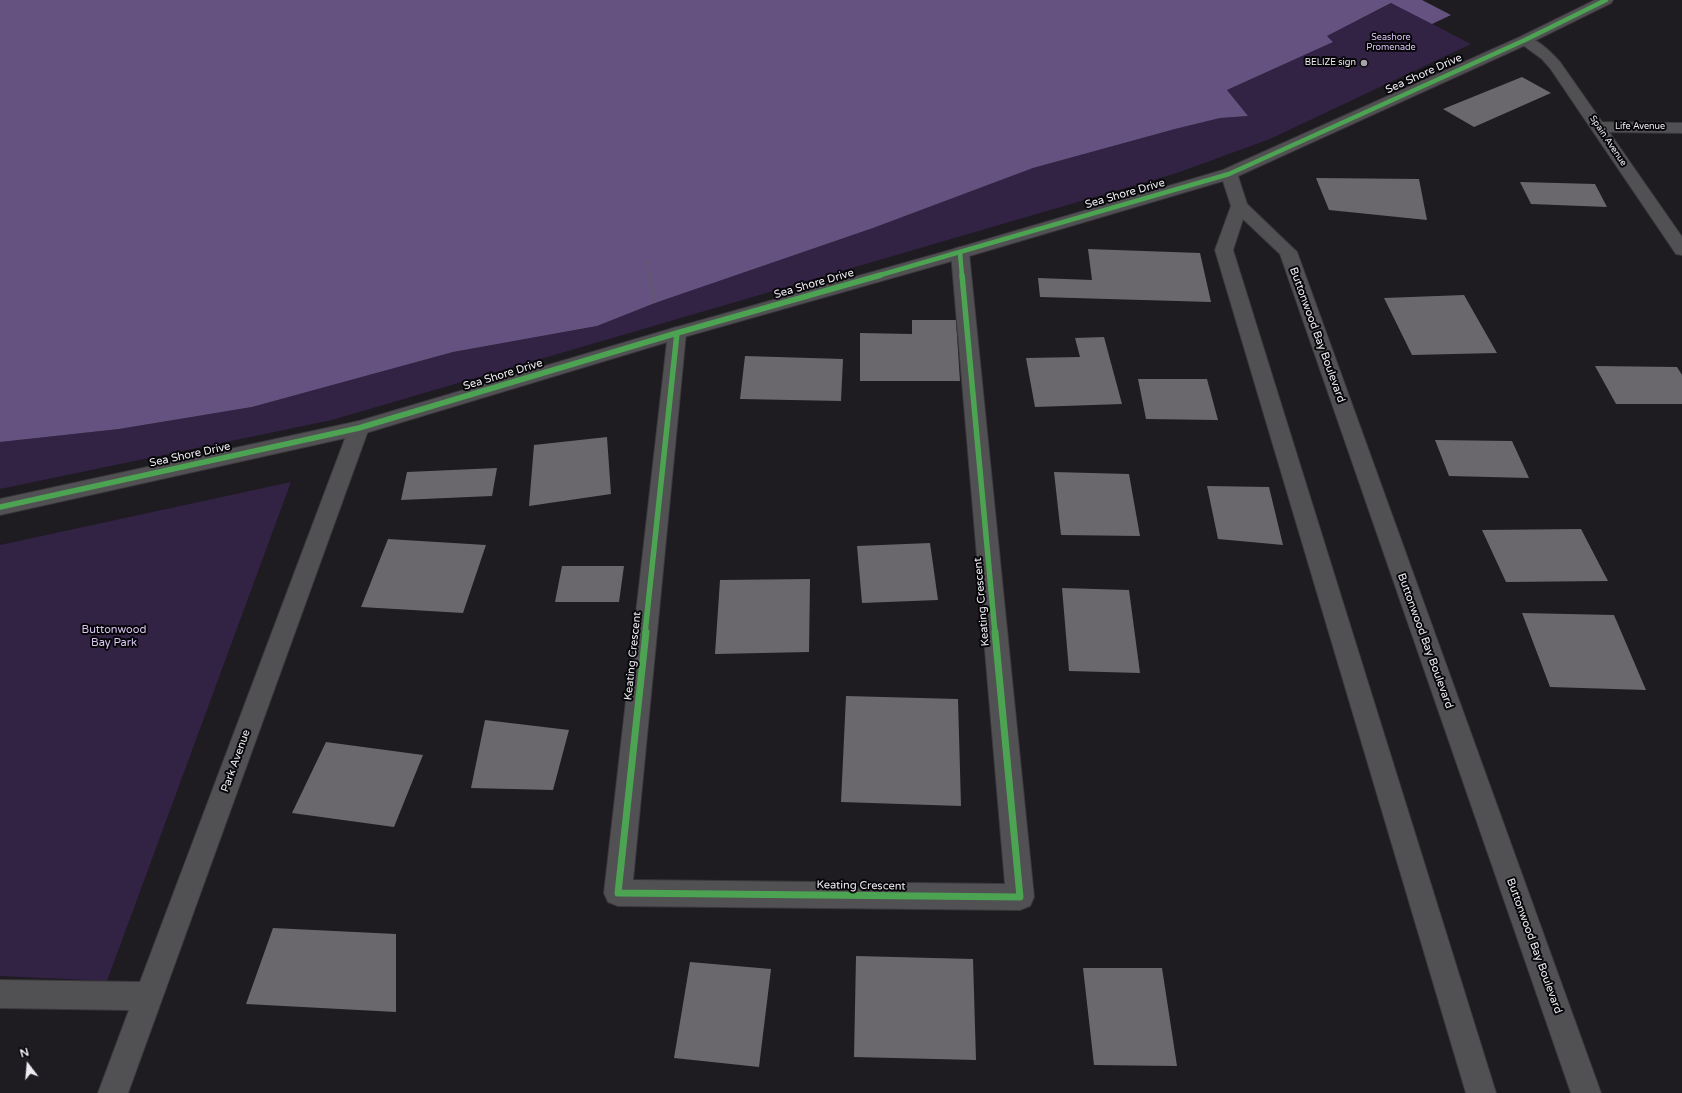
<!DOCTYPE html>
<style>
body{margin:0}
#map{position:relative;width:1682px;height:1093px;overflow:hidden;background:#1e1b21;font-family:"Varela Round",sans-serif}
canvas{display:block}
.north{position:absolute;left:8px;top:1045px;width:40px;height:40px;-webkit-text-stroke:3px #070609;paint-order:stroke;rotate:344deg;font-size:11px;font-weight:700;line-height:16px;text-align:center;color:#eeecf2}
.north::after{content:'';display:block;margin:auto;width:14px;height:18px;background:#eeecf2;clip-path:polygon(50% 0,100% 100%,50% 72%,0 100%)}
</style>
<div id="map">
<canvas width="1682" height="1093"></canvas>
<div class="north">N</div>
</div>
<script>
const c = document.querySelector('canvas').getContext('2d');
c.lineJoin = 'round';
function fill(path, color) { c.fillStyle = color; c.fill(path, 'evenodd'); }
function strokePath(path, color, width, dash) { c.strokeStyle = color; c.lineWidth = width; c.lineCap = dash ? 'butt' : 'round'; c.setLineDash(dash || []); c.stroke(path); }
function label(font, color, halo, rows, align = 'center') {
  c.font = font + ' "Varela Round",sans-serif'; c.lineWidth = 4; c.setLineDash([]); c.textBaseline = 'middle'; c.strokeStyle = halo; c.fillStyle = color; for (const [text, x, y, turn = 0] of rows) {
    c.save(); c.translate(x, y); c.rotate((+turn || 0) * Math.PI / 180); c.textAlign = isNaN(turn) ? turn : align; if (halo) c.strokeText(text, 0, 0); c.fillText(text, 0, 0); c.restore();
  }
}
const green = new Path2D(`
 M1392,3L1471,44L1270,139L1177,173L332,420L0,489V442L119,429L252,407L453,352L597,326L655,303L873,228L1033,168L1175,129L1220,118L1248,116L1227,90L1333,42L1327,36Z
 M291,482L107,981L0,976V545Z`);
const water = new Path2D(`
 M0,0H1422L1451,15L1432,24L1391,3L1327,36L1333,42L1227,90L1248,116L1220,118L1175,129L1033,168L873,228L655,303L597,326L453,352L252,407L119,429L0,442Z`);
const building = new Path2D(`
 M1522,77L1551,93L1474,127L1443,109Z
 M1316,178L1419,179L1427,220L1329,210Z
 M1520,182L1595,184L1607,207L1531,204Z
 M1088,249L1200,253L1211,302L1040,297L1038,278L1092,280Z
 M1464,295L1497,353L1412,355L1384,298Z
 M912,320H956L960,381H860V333L912,334Z
 M1104,337L1122,404L1035,407L1026,358L1080,357L1075,338Z
 M745,356L843,359L841,401L740,399Z
 M1595,366L1677,367L1682,375V404H1616Z
 M1138,379H1207L1218,420L1146,419Z
 M607,437L611,494L529,506L534,445Z
 M1435,440L1512,441L1529,478L1449,476Z
 M497,468L492,496L401,500L407,472Z
 M1054,472L1129,474L1140,536L1061,535Z
 M1207,486L1269,487L1283,545L1218,539Z
 M1581,529L1608,581L1506,582L1482,530Z
 M388,539L486,545L463,613L361,607Z
 M930,543L938,600L862,603L857,546Z
 M562,566H624L619,602H555Z
 M810,579L809,652L715,654L720,580Z
 M1062,588L1129,590L1140,673L1069,671Z
 M1522,613L1614,615L1646,690L1550,687Z
 M846,696L958,699L961,806L841,802Z
 M485,720L569,730L553,790L471,788Z
 M326,742L423,755L394,827L292,813Z
 M273,928L396,934V1012L246,1004Z
 M856,956L973,959L976,1060L854,1057Z
 M690,962L771,969L759,1067L674,1058Z
 M1083,968H1162L1177,1066L1094,1065Z`);
const pathFar1 = new Path2D(`
 M646,260L649,276`);
const path = new Path2D(`
 M649,275L655,303`);
const minor = new Path2D(`
 M1525,36C1538,39 1551,52 1560,62L1602,122L1682,123V133L1609,132L1682,237V255L1676,254L1550,68L1542,59L1520,43L1518,40L1520,37Z
 M960,247L966,249L969,253L1034,897L1030,906L1020,910L618,906L608,902L604,893L668,333L670,329L677,327L684,329L686,333L633,880L1005,884L951,253L954,249Z
 M359,421L366,423L369,428L128,1093H98L129,1010L0,1008V980L140,982L349,428L352,423Z`);
const tertiary = new Path2D(`
 M1595,0H1613L1611,3L1530,43L1238,176L1247,204L1297,252L1601,1093H1571L1280,254L1243,219L1233,250L1496,1093H1466L1215,250L1231,206L1223,181L966,257L684,337L359,435L0,515V499L359,421L670,329L954,249L1223,170L1520,37Z`);
const cyclewayFar2 = new Path2D(`
 M960,253L962,276
 M877,276L1229,174L1525,40L1606,0`);
const cyclewayFar1 = new Path2D(`
 M962,275L995,633
 M0,507L359,428L677,333L881,275
 M645,633L677,333`);
const cycleway = new Path2D(`
 M646,632L618,893L1020,897L995,632`);
const markers = [
 [1364,63,4,"#a5a3a9"]
];
const farParknames = [
 ["Seashore",1391,38],
 ["Promenade",1391,48]
];
const farPoinames = [
 ["BELIZE sign",1356,63]
];
const farStreetnames = [
 ["Life Avenue",1640,127],
 ["Spain Avenue",1608,141,56]
];
const streetNames = [
 ["Sea Shore Drive",1424,74,-24],
 ["Sea Shore Drive",1125,194,-16],
 ["Sea Shore Drive",814,284,-16],
 ["Buttonwood Bay Boulevard",1317,335,70],
 ["Sea Shore Drive",503,375,-17],
 ["Sea Shore Drive",190,455,-12],
 ["Keating Crescent",982,602,-95],
 ["Buttonwood Bay Boulevard",1425,641,70],
 ["Keating Crescent",633,656,-84],
 ["Park Avenue",236,761,-70],
 ["Keating Crescent",861,886,1],
 ["Buttonwood Bay Boulevard",1534,946,70]
];
const parkNames = [
 ["Buttonwood",114,630],
 ["Bay Park",114,643]
];
fill(green, '#322244');
fill(water, '#665281');
fill(building, '#6a686d');
strokePath(minor, '#3a383c', 2);
strokePath(tertiary, '#3a383c', 2);
strokePath(pathFar1, '#5e5c60', 2, [1.5, 1.5]);
strokePath(path, '#5e5c60', 2.5, [2, 2]);
fill(minor, '#515053');
fill(tertiary, '#515053');
strokePath(cyclewayFar2, '#4ca352', 4.5);
strokePath(cyclewayFar1, '#4ca352', 5.5);
strokePath(cycleway, '#4ca352', 7);
for (const [x, y, r, color] of markers) { const dot = new Path2D(); dot.arc(x, y, r, 0, 2 * Math.PI); c.fillStyle = color; c.fill(dot); strokePath(dot, '#070609', 1.5); }
label('9px', '#d9c6f5', '#070609', farParknames);
label('9px', '#eeecf2', '#070609', farPoinames, 'right');
label('9px', '#eeecf2', '#070609', farStreetnames);
label('11px', '#eeecf2', '#070609', streetNames);
label('11px', '#d9c6f5', '#070609', parkNames);
</script>
